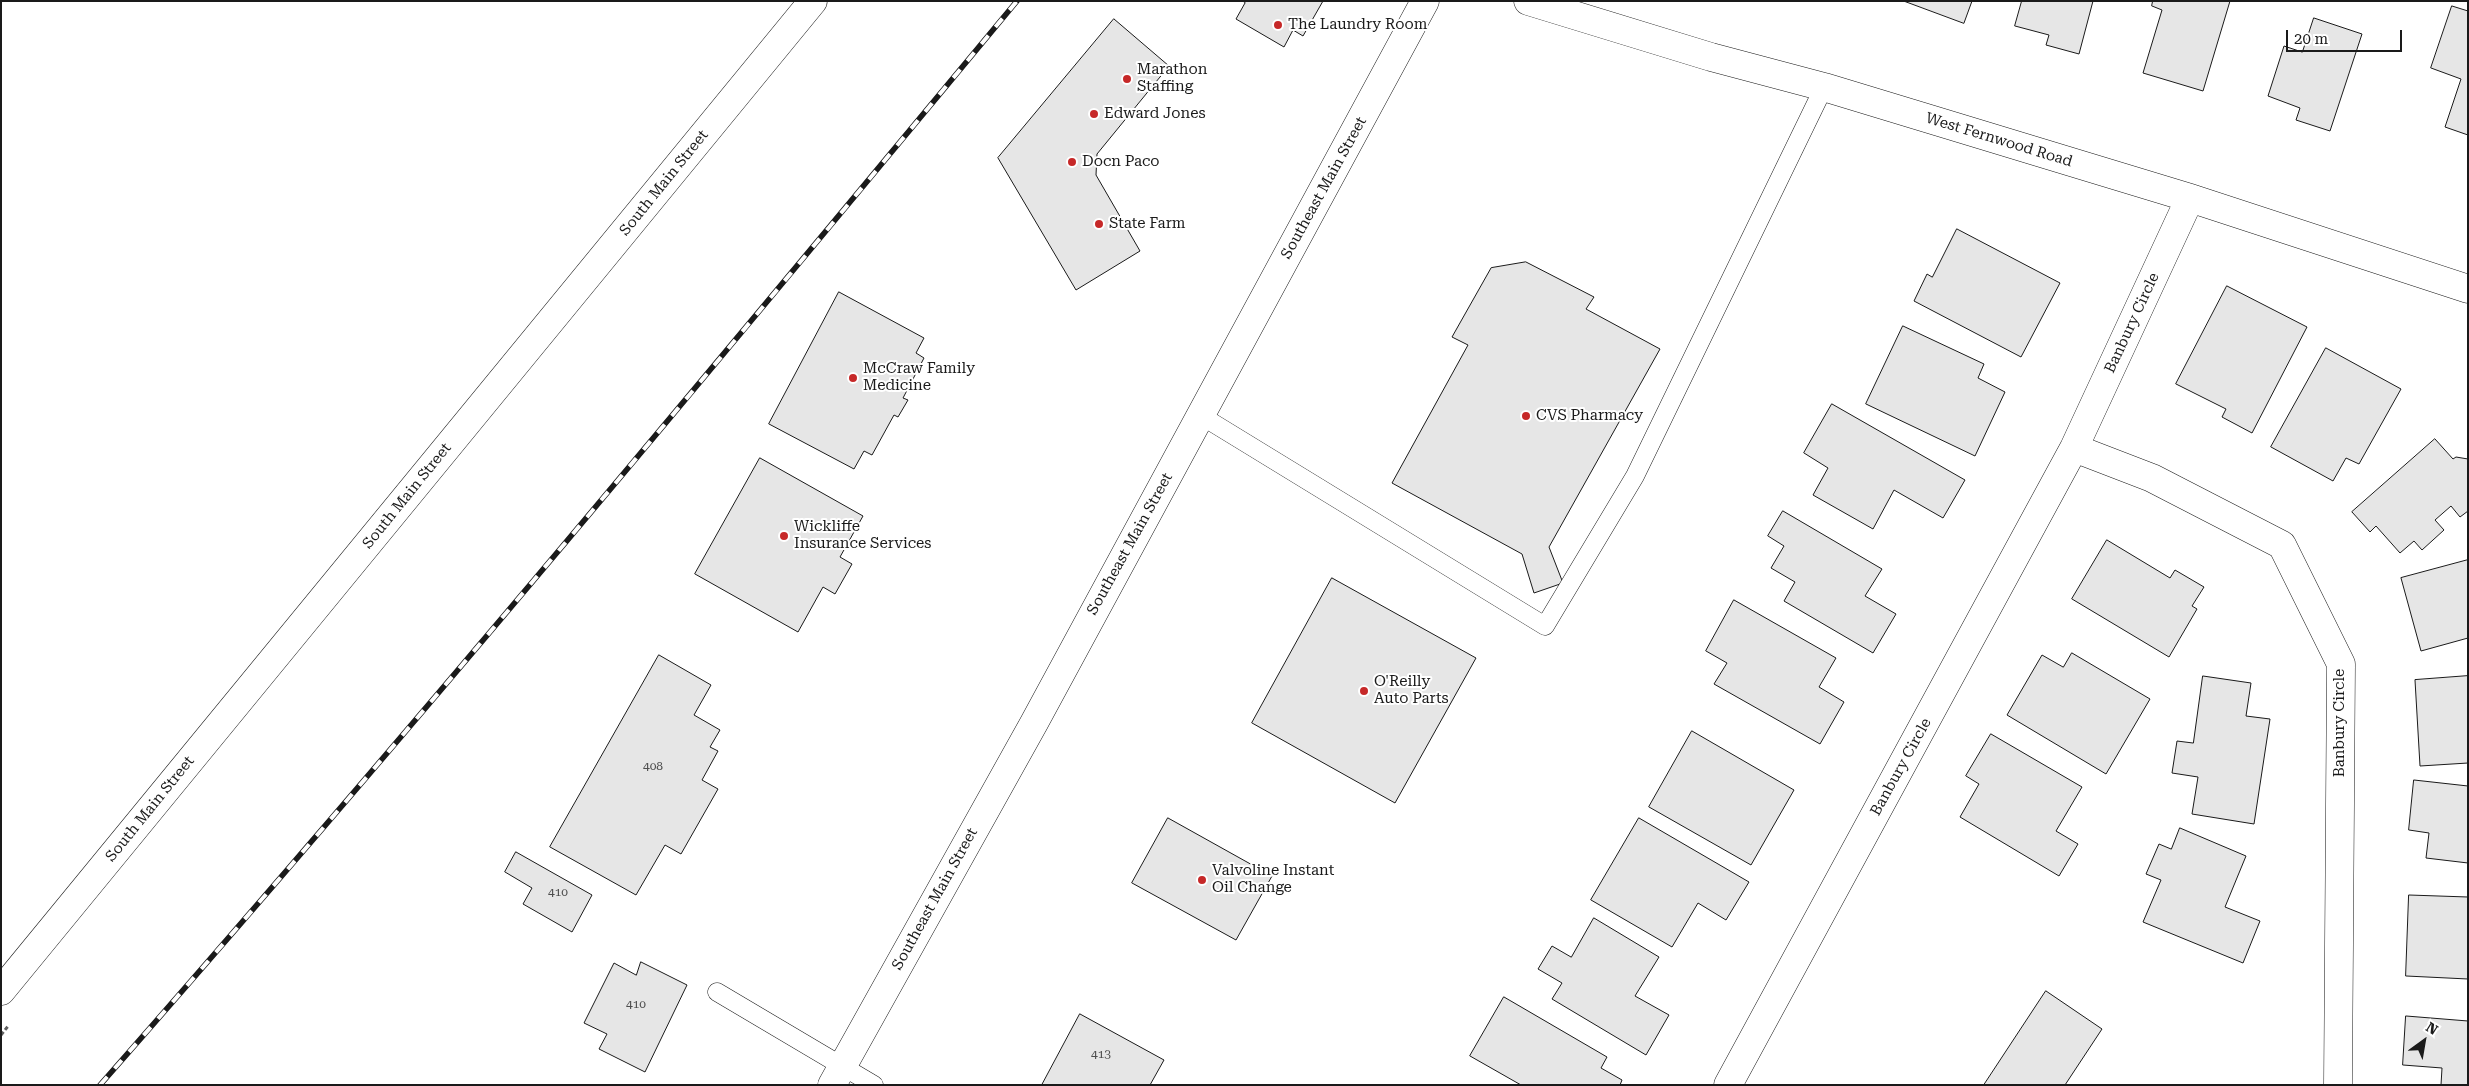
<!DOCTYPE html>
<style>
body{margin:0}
#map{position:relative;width:2469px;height:1086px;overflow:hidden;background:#fff;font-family:"Roboto Serif",serif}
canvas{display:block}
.frame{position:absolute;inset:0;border:2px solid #1a1a1a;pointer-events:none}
.north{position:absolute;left:2399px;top:1016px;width:50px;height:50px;-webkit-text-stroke:4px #fff;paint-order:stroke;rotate:32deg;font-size:14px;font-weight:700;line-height:20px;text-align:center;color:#1a1a1a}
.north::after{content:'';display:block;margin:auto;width:18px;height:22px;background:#1a1a1a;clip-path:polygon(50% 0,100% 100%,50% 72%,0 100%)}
.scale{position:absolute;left:2286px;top:30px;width:116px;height:22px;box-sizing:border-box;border:2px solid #1a1a1a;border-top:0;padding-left:6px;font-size:15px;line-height:18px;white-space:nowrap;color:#1a1a1a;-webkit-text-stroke:4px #fff;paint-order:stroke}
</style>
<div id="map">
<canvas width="2469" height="1086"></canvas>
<div class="frame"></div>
<div class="north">N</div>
<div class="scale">20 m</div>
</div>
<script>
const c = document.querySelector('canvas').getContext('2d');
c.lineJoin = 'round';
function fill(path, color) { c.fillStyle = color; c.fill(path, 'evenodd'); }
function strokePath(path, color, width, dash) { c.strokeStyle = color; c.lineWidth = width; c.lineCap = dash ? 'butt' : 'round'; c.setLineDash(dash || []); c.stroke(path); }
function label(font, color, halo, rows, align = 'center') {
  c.font = font + ' "Roboto Serif",serif'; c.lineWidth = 4; c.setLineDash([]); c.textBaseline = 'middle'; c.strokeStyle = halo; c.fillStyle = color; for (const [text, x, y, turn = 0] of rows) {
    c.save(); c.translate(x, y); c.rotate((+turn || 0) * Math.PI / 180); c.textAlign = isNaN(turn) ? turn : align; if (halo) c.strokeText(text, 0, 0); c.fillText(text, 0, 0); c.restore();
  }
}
const building = new Path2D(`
 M1243,1H1323L1303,36L1293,30L1284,47L1236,19L1245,3Z
 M1904,1H1972L1964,23Z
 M2022,1H2093L2079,54L2046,45L2049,35L2015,26Z
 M2153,1H2230L2203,91L2143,73L2162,10L2152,6Z
 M2452,6L2468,11V135L2445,127L2461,79L2431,68Z
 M2314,18L2362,34L2330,131L2296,120L2300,108L2268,96L2284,46L2302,52Z
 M1114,19L1169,66L1097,154L1096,175L1140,251L1076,290L998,158Z
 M1957,229L2060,283L2021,357L1914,301L1927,274L1932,277Z
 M1526,262L1594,297L1586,309L1660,349L1549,547L1563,583L1534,593L1522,554L1392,483L1468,345L1452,337L1491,268Z
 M2227,286L2307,327L2252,433L2222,417L2226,409L2176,384Z
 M839,292L924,338L916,353L924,358L903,398L908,400L898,417L894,415L872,455L864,451L854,469L769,424Z
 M1903,326L1984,364L1978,378L2005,392L1975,456L1866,404Z
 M2326,348L2401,389L2359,464L2346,458L2333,481L2271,447Z
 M1832,404L1965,480L1943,518L1894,490L1873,529L1813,495L1828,468L1804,453Z
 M2435,439L2453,459L2456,457L2468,459V511L2460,517L2451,506L2435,520L2444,530L2422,550L2414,541L2400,553L2376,526L2370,532L2352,512Z
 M760,458L863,516L840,557L852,564L835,594L823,587L798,632L695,574Z
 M1783,511L1882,569L1865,596L1896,614L1873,653L1784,601L1795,582L1771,568L1784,546L1768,536Z
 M2107,540L2170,578L2175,570L2204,587L2192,606L2197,609L2169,657L2072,599Z
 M2468,560V638L2421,651L2401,578Z
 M1332,578L1476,658L1395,803L1252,723Z
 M1734,600L1836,658L1819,687L1844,702L1820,744L1714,684L1727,663L1706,651Z
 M2072,653L2150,699L2106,774L2007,715L2042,655L2063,667Z
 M659,655L711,685L694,715L720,730L710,747L718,751L702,780L718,789L681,854L665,845L636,895L550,847Z
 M2203,676L2251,683L2246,716L2270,719L2254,824L2192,814L2198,777L2172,773L2177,741L2193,743Z
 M2468,676V763L2420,766L2415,680Z
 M1692,731L1794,790L1751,865L1649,807Z
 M1991,734L2082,787L2056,831L2078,844L2059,876L1960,817L1979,784L1966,776Z
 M2414,780L2468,786V863L2426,858L2429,833L2409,830Z
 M1168,818L1272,876L1236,940L1132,883Z
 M1639,818L1749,882L1726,920L1698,903L1672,947L1591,900Z
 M2180,828L2246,856L2225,907L2260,921L2243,963L2143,922L2161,880L2146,874L2159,844L2171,849Z
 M516,852L592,895L572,932L523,904L532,888L505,872Z
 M2409,895L2468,897V979L2406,976Z
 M1594,918L1659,957L1635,996L1669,1015L1646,1055L1552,999L1562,983L1538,969L1552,946L1571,957Z
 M641,962L687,985L645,1072L599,1049L607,1034L584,1023L614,963L636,975Z
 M2046,991L2102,1029L2065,1085H1984Z
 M1504,997L1607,1057L1601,1068L1622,1080L1620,1085H1521L1470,1056Z
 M1080,1014L1164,1060L1150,1085H1042Z
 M2406,1016L2468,1021V1085H2441L2442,1068L2403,1065Z`);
const path = new Path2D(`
 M1,1035L9,1025`);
const lane = new Path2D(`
 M1200,415L1545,626L1635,476L1824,87
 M717,992L874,1085`);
const street = new Path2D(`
 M1528,1L1711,57L1824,87L2190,198L2468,289
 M2074,448L2190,198
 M1,991L813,1
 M1728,1085L2074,448L2152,478L2282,545L2341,664L2338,1085`);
const primary = new Path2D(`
 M832,1085L1034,723L1425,1`);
const rail = new Path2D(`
 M100,1085C413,729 715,365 1017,1`);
const markers = [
 [1278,25,5,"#c62828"],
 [1127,79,5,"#c62828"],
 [1094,114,5,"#c62828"],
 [1072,162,5,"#c62828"],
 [1099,224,5,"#c62828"],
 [853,378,5,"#c62828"],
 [1526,416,5,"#c62828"],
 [784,536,5,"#c62828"],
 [1364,691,5,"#c62828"],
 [1202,880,5,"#c62828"]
];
const numberNames = [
 ["408",653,766],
 ["410",558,892],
 ["410",636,1004],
 ["413",1101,1054]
];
const poiNames = [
 ["The Laundry Room",1288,25],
 ["Marathon",1137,70],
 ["Staffing",1137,87],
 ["Edward Jones",1104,114],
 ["Docn Paco",1082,162],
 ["State Farm",1109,224],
 ["McCraw Family",863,369],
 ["Medicine",863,386],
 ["CVS Pharmacy",1536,416],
 ["Wickliffe",794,527],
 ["Insurance Services",794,544],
 ["O'Reilly",1374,682],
 ["Auto Parts",1374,699],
 ["Valvoline Instant",1212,871],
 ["Oil Change",1212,888]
];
const streetNames = [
 ["West Fernwood Road",1999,140,17],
 ["South Main Street",664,183,-51],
 ["Southeast Main Street",1324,188,-61],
 ["Banbury Circle",2132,323,-65],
 ["South Main Street",407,496,-51],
 ["Southeast Main Street",1130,544,-61],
 ["Banbury Circle",2340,723,-90],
 ["Banbury Circle",1901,767,-61],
 ["South Main Street",150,809,-51],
 ["Southeast Main Street",935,899,-61]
];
fill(building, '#e6e6e6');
strokePath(building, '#1a1a1a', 1);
strokePath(lane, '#1a1a1a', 19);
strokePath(street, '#1a1a1a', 29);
strokePath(primary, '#1a1a1a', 29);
strokePath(path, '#5f5f5f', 3, [4, 2.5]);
strokePath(lane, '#fff', 18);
strokePath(street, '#fff', 28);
strokePath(primary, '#fff', 28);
strokePath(rail, '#1a1a1a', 5.5);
strokePath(rail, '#fff', 4, [11]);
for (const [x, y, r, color] of markers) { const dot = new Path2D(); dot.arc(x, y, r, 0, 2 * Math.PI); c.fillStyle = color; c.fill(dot); strokePath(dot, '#fff', 2); }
label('12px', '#4d4d4d', null, numberNames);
label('15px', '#1a1a1a', '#fff', poiNames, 'left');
label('15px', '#1a1a1a', '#fff', streetNames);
</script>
